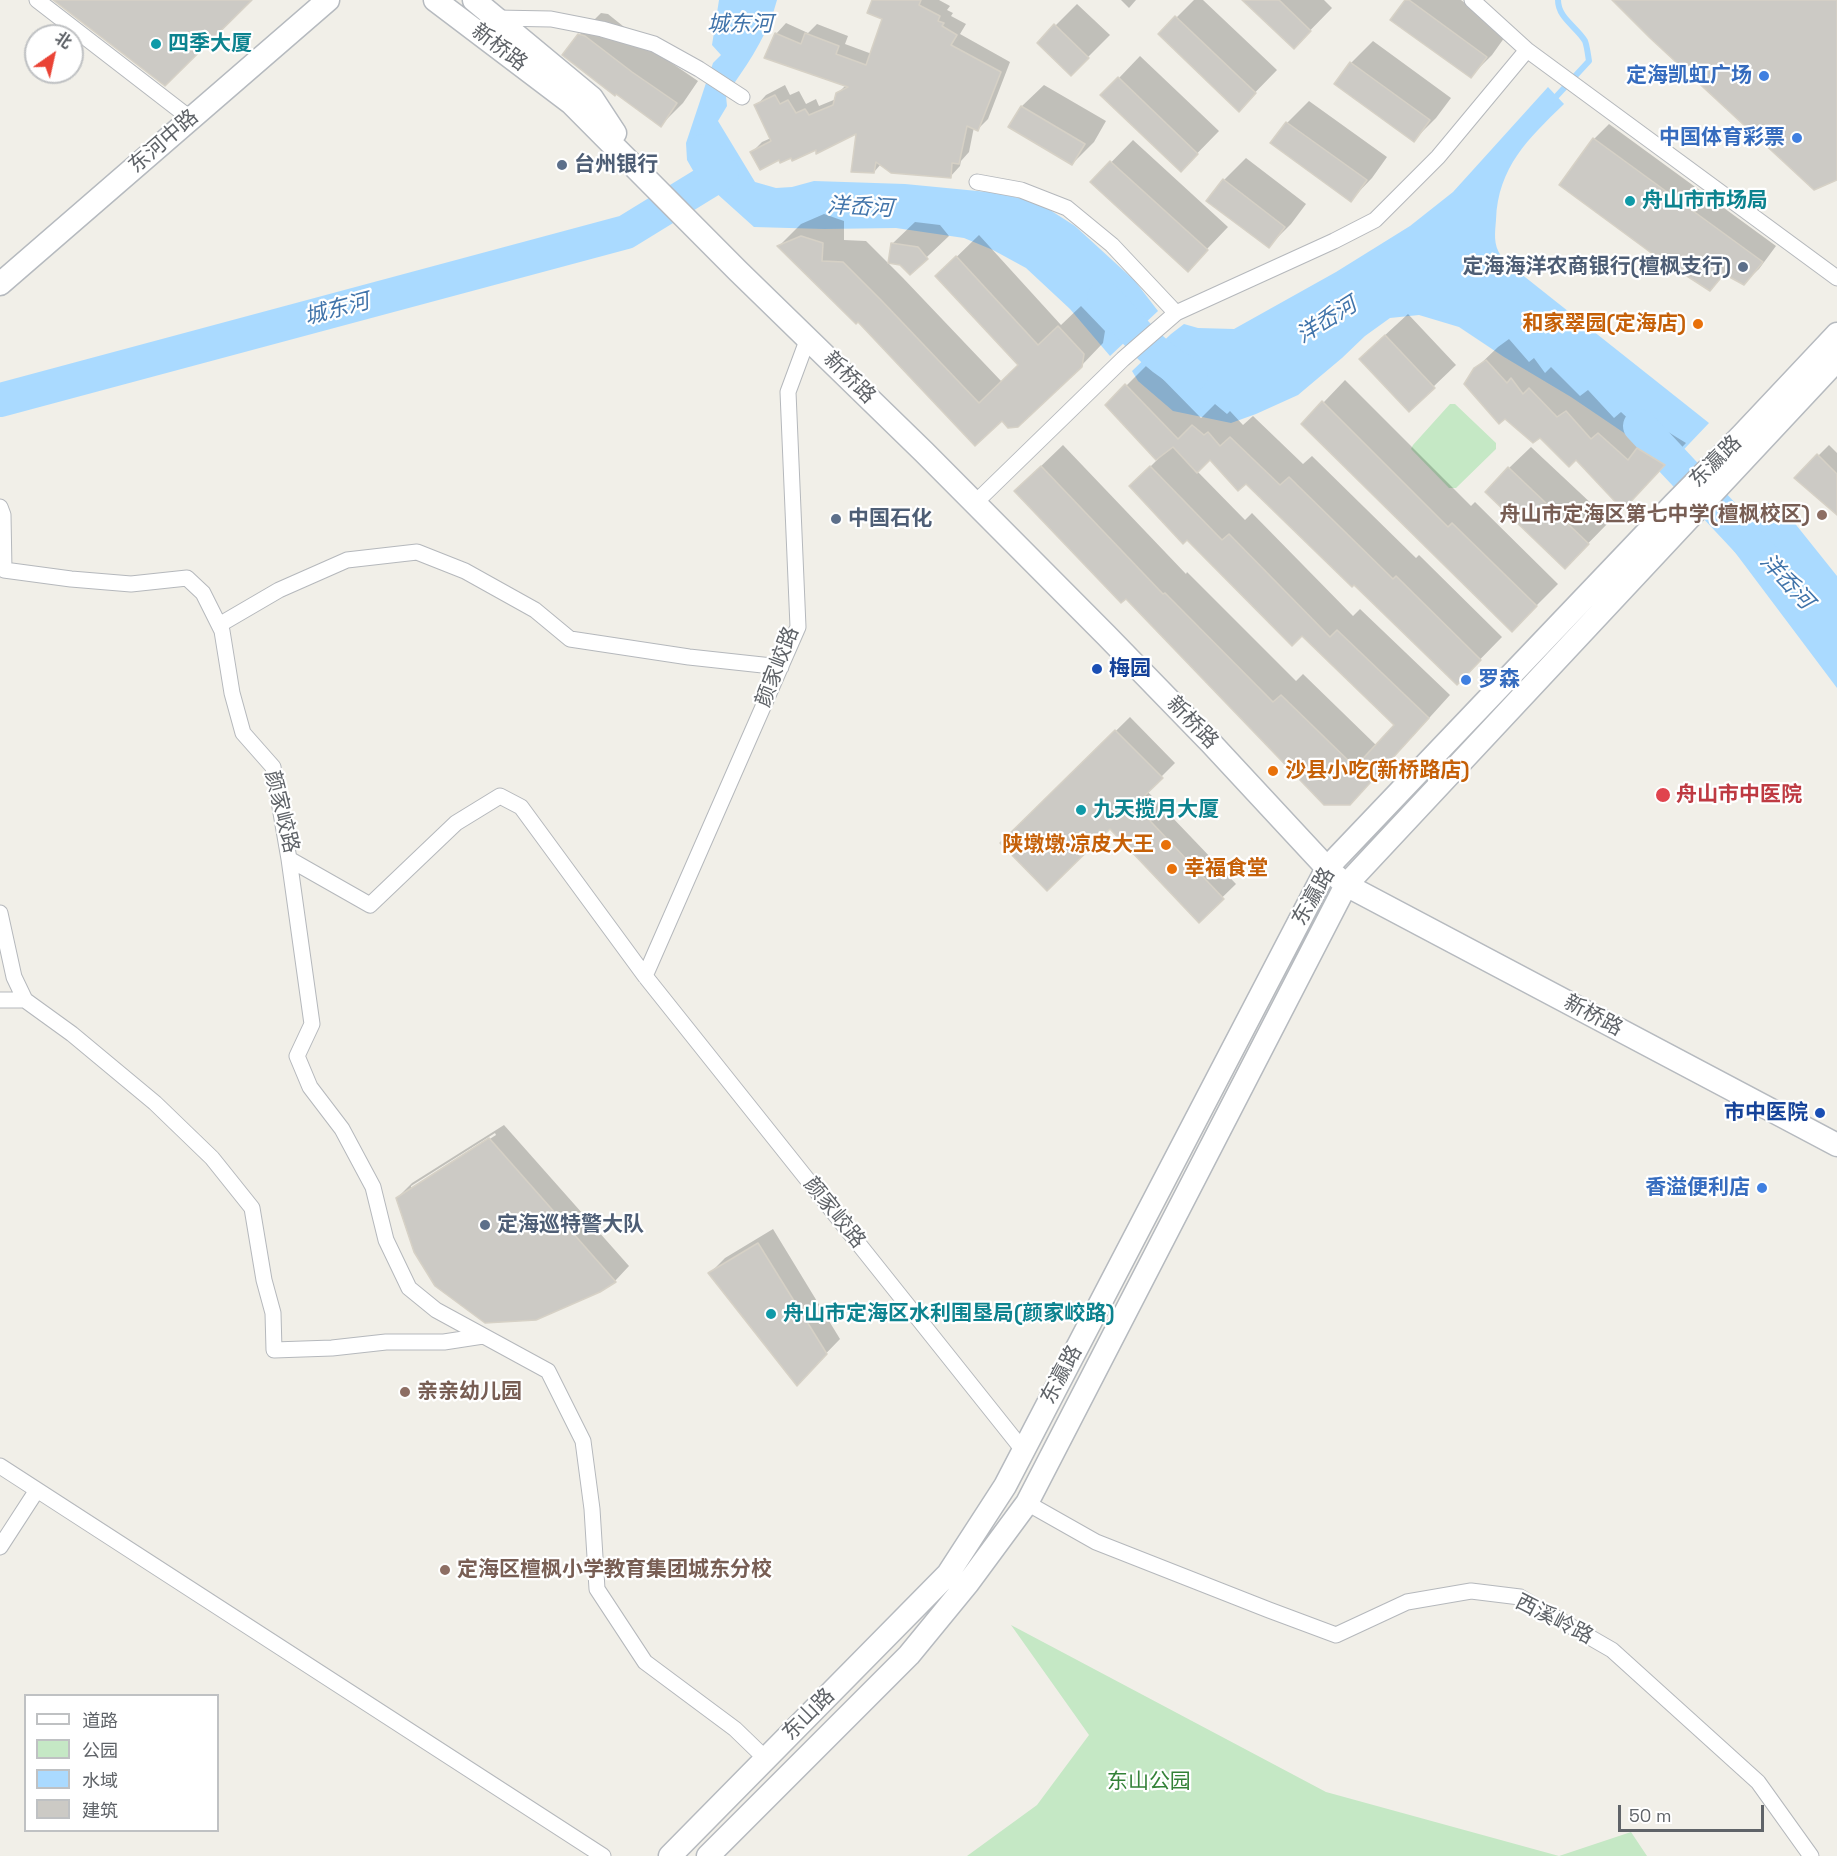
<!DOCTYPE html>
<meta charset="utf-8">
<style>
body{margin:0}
#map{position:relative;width:1837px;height:1856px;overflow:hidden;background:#f1efe8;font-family:"Space Grotesk","Noto Sans SC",sans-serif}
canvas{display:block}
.legend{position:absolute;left:24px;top:1694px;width:195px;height:138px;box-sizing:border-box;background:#fff;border:2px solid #bfc1c3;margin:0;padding:8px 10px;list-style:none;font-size:18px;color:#5f6368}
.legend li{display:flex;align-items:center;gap:12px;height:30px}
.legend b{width:30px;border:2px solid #bfc1c3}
.north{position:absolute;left:24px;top:24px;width:60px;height:60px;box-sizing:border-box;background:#fff;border:2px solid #bfc1c3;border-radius:50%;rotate:34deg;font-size:16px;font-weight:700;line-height:24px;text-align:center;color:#5f6368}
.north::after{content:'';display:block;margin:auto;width:21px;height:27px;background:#ea4335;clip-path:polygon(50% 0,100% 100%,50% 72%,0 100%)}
.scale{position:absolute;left:1618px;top:1805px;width:146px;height:27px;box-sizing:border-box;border:3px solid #5f6368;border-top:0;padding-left:8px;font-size:18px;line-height:21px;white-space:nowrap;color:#5f6368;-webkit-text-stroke:4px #fff;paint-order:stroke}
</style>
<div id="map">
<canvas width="1837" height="1856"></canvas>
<ul class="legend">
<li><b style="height:8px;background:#fff"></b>道路</li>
<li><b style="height:16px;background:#c5e8c5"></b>公园</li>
<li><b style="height:16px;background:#aadaff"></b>水域</li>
<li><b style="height:16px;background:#cccac5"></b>建筑</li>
</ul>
<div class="north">北</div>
<div class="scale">50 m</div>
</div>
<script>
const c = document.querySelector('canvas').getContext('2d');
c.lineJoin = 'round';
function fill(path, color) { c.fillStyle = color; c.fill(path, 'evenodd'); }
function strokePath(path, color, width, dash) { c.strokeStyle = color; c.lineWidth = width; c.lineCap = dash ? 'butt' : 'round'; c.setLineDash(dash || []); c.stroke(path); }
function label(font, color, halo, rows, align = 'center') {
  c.font = font + ' "Space Grotesk","Noto Sans SC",sans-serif'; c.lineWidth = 4.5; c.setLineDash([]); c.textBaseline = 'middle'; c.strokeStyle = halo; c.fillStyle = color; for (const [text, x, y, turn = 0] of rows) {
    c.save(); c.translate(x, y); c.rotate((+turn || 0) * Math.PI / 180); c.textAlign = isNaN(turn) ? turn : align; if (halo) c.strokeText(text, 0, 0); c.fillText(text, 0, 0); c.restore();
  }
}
const green = new Path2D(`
 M1450,404H1455L1496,443V449L1456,488H1449L1411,449L1413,445Z
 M1011,1625L1326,1792L1559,1856L1631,1832L1647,1856H967L1037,1805L1089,1735Z`);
const water = new Path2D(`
 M719,0H777C769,31 752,58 733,85L711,69L713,63L721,55L712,45Z
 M706,83L726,96L727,106L718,121L755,182L776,188L792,187L814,181L905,184L998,193L1039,203L1075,226L1135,281L1158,311L1110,356L1070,309L1026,268L993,250L964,238L896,228L824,229L754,227L695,174L687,160L686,143Z
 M1548,87L1564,104C1528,139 1498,167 1496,220C1495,233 1493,244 1501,256C1506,264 1518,271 1525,277L1709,423L1670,464L1571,397L1504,357L1459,327L1419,315L1390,318L1365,336L1342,358L1298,395L1256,414L1231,423L1173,411L1138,381L1132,371L1171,334L1184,324L1198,328L1234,329L1336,272L1410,226L1453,192Z
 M1767,502L1789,516L1837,576V688L1731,547L1733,538Z`);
const shadow = new Path2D(`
 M874,0H939L950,6L947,10L953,13L951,16L966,24L960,34L1010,62L988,119L978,129L974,127L969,152L961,161L960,166L950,177L881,164L874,172L858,131L791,156L779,158L752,152L762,142L771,138L756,106L766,95L785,85L790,95L799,91L806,104L816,99L819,106L836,99L837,94L846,85L776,34L786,23L808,33L817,24L848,36L845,44L872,54L884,18Z
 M1121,0H1136L1129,8Z
 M1194,0H1203L1277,70L1239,109L1160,34Z
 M1244,0H1324L1332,8L1294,47Z
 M1407,0H1461L1507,34L1492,55L1470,77Z
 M1077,4L1110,35L1071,74L1055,26Z
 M601,13L608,14L654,51L698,81L683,103L661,125L579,35Z
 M1373,41L1451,98L1436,118L1414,140L1351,63Z
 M1140,56L1219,131L1181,170L1119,78Z
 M1044,85L1106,121L1094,142L1072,164L1010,127L1022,106Z
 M1309,101L1387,157L1372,178L1351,200L1272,143L1287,123Z
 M1609,124L1776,246L1759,269L1744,283L1726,273L1710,289L1561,185L1594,139Z
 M1133,140L1228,227L1187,270L1092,182Z
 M1246,158L1306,204L1291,224L1269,246L1224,180Z
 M824,214L844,221V240L866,241L903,278L1002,382L1019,365L937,276L979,235L1061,325L1081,306L1105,331L1103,343L1081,366L1002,419L858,320L779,246L801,224Z
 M915,222L940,225L949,236L910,273L892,244Z
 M1408,314L1456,365L1409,410L1383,337Z
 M1509,339L1529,362L1534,358L1545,373L1551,367L1580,396L1588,390L1614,418L1621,412L1649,438L1660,427L1686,443L1645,486L1576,458L1475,369L1498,347Z
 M1148,364L1201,418L1215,404L1227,414L1230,411L1243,425L1253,416L1303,464L1312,456L1416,558L1419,555L1502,637L1457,683L1246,482L1210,458L1197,471L1245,520L1252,513L1353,616L1360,609L1450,695L1372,781L1350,804L1038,469L1063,445L1186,574L1187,572L1296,681L1303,674L1377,746L1397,725L1302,634L1187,538L1131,486L1158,459L1107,405Z
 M1345,380L1471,506L1475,502L1558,584L1512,630L1303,424Z
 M1829,445L1837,453V513L1796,478Z
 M1531,447L1610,521L1565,567L1509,468Z
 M1130,717L1175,763L1147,791L1236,884L1199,920L1110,827L1002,843Z
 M504,1125L629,1266L615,1281L397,1198L412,1183ZM495,1133L496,1135L411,1189V1186Z
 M773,1229L840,1339L811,1369L710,1273L725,1258Z`);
const stream = new Path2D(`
 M1553,100L1589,61C1588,55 1587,46 1585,41C1577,27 1558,18 1558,0`);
const river = new Path2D(`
 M1104,298C1130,325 1156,361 1191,375
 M0,400L626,232L722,173L704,151
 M1640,426L1770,565`);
const building = new Path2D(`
 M53,0H252L165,86Z
 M872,0H921L919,5L940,16L938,21L944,23L942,26L957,35L951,45L1001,72L978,131L967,126L959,164L952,163L951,178L891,173L876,162L874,173L851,172L856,134L816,154V150L792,161L791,158L780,163L779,160L760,170L750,152L771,141L754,105L775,95L780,104L788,100L796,113L805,109L809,115L833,105L836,93L848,87L764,58L775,33L801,44L805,33L839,46L836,54L866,65L882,19L867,13Z
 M1242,0H1279L1311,31L1294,49Z
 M1405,0H1409L1487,57L1471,78L1390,20Z
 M1612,0H1837V180L1814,190L1650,38Z
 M1175,16L1256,93L1239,112L1158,34Z
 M1054,24L1089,58L1071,76L1037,43Z
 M578,34L585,36L632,72L677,103L661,127L616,94L615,96L562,55Z
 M1350,62L1430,120L1414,142L1334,84Z
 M1118,77L1198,154L1181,172L1100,95Z
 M1021,106L1085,144L1072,165L1008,127Z
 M1286,122L1367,180L1351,202L1270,143Z
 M1593,138L1763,262L1744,285L1724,274L1710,291L1650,252L1559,185Z
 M1110,161L1208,250L1188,272L1090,182Z
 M1223,179L1285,227L1269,248L1206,201Z
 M801,236L823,243L822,261L843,262L881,300L979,403L1018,365L935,276L956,256L1038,345L1058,326L1084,354L1082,367L1018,427L1008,428L1002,421L975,446L858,322L856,324L777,246Z
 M891,243L918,247L928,259L910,275L900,265L888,263Z
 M1385,335L1435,388L1409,412L1359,359Z
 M1486,360L1507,383L1511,378L1523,394L1529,388L1557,417L1566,411L1591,439L1598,433L1628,460L1637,448L1665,465L1623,510L1576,460L1569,467L1540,438L1533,443L1505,419L1499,424L1464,384L1474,368Z
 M1125,384L1178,439L1192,425L1204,435L1208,432L1220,446L1230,437L1280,485L1289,477L1393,579L1396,576L1481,660L1457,685L1354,585L1352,587L1246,484L1238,491L1210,460L1197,473L1173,447L1156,460L1105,405Z
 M1322,401L1448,527L1452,523L1537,606L1512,632L1301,424Z
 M1817,454L1837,474V515L1794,478Z
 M1041,466L1163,594L1165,593L1273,702L1281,695L1355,767L1394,725L1302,636L1292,646L1187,540L1183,544L1129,486L1150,466L1222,540L1229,534L1330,637L1337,630L1429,718L1350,805H1324L1126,599L1121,603L1014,491Z
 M1508,467L1589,544L1565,569L1485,492Z
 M1115,730L1163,778L1135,805L1224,899L1199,923L1110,829L1047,891L1000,843Z
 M489,1138L616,1282L600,1292L536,1320L485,1323L435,1286L414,1252L396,1198Z
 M758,1243L827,1354L797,1386L708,1273Z`);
const street = new Path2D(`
 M37,0L191,119
 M1472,0L1527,50L1837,278
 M496,18L551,19L602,29L654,44L699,69L742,97
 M977,182L1021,190L1067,208L1112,245L1176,313
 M975,503L1123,359L1176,313L1334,241L1375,220L1438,157L1527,50
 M0,507L3,515L4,570L71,579L131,584L187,578L203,593L222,631L232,693L243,733L273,767L289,859L370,905L456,823L500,796L521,807L645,976L1023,1450
 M219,625L279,590L347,560L417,552L465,571L535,610L570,639L689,657L781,667
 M289,859L312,1024L297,1056L310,1087L342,1129L373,1187L386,1240L409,1288L436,1310L548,1371L583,1441L592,1509L597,1589L645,1662L735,1729L766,1759
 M0,913L14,977L25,1000
 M645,976L798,627L788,392L808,338
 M0,1000H25L72,1034L155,1103L212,1158L252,1208L264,1280L273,1313L274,1350L332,1348L386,1342H444L483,1336
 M0,1466L603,1856
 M1027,1503L1096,1542L1269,1610L1336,1635L1407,1602L1471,1591L1520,1597L1612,1650L1758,1782L1811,1856
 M0,1547L37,1490`);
const secondary = new Path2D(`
 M435,0L571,103L738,271L924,452L1106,635L1210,742L1327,868L1346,885L1837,1145
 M474,0L592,98L615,133
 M0,284L328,0
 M670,1856L948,1574L1005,1486L1327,868L1674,504L1740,437L1837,334
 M708,1856L909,1655L968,1583L1027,1503L1346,885L1837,360`);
const markers = [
 [156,44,6,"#0f9aa8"],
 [1764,76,6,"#3f7fe0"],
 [1797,138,6,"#3f7fe0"],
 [562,165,6,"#5c6f8a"],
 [1630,201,6,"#0f9aa8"],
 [1743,267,6,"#5c6f8a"],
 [1698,324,6,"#e8710a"],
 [1822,515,6,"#8d6e63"],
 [836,519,6,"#5c6f8a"],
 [1097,669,6,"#1a4fb4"],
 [1466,680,6,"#3f7fe0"],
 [1273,771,6,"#e8710a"],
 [1663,795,8,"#e0444e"],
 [1081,810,6,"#0f9aa8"],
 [1166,845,6,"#e8710a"],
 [1172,869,6,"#e8710a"],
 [1820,1113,6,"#1a4fb4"],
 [1762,1188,6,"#3f7fe0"],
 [485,1225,6,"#5c6f8a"],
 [771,1314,6,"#0f9aa8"],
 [405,1392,6,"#8d6e63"],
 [445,1570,6,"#8d6e63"]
];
const cultureNames = [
 ["四季大厦",168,44],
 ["舟山市市场局",1642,201],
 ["九天揽月大厦",1093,810],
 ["舟山市定海区水利围垦局(颜家峧路)",783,1314]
];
const streetNames = [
 ["新桥路",499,48,37],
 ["东河中路",164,142,-41],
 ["新桥路",849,378,45],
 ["东瀛路",1716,462,-45],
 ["颜家峧路",778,667,-69],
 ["新桥路",1192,723,46],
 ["颜家峧路",281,812,76],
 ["东瀛路",1314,897,-60],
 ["新桥路",1593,1016,28],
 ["颜家峧路",834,1213,51],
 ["东瀛路",1062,1375,-62],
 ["西溪岭路",1554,1620,27],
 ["东山路",809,1715,-45]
];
const shopNames = [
 ["定海凯虹广场",1752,76],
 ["中国体育彩票",1785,138],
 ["罗森",1478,680,"left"],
 ["香溢便利店",1750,1188]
];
const serviceNames = [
 ["台州银行",574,165],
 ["定海海洋农商银行(檀枫支行)",1731,267,"right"],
 ["中国石化",848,519],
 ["定海巡特警大队",497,1225]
];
const foodNames = [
 ["和家翠园(定海店)",1686,324],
 ["沙县小吃(新桥路店)",1285,771,"left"],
 ["陕墩墩·凉皮大王",1154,845],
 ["幸福食堂",1184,869,"left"]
];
const educationNames = [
 ["舟山市定海区第七中学(檀枫校区)",1810,515,"right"],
 ["亲亲幼儿园",417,1392],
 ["定海区檀枫小学教育集团城东分校",457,1570]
];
const transitNames = [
 ["梅园",1109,669],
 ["市中医院",1808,1113,"right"]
];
const healthNames = [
 ["舟山市中医院",1676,795]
];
const parkNames = [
 ["东山公园",1149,1782]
];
const waterNames = [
 ["城东河",740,25],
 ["洋岙河",860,208,3],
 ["城东河",337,310,-15],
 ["洋岙河",1327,321,-32],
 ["洋岙河",1786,582,47]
];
fill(green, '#c5e8c5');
fill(water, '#aadaff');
fill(shadow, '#0003');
strokePath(stream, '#aadaff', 6);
strokePath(river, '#aadaff', 34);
fill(building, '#cccac5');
strokePath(building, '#d6d1c6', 1.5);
strokePath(street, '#b5b8bc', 17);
strokePath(secondary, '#b6babf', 25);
strokePath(street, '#fff', 15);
strokePath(secondary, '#fff', 22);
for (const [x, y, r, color] of markers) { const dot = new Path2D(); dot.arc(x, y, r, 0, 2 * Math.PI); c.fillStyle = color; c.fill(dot); strokePath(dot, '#fff', 2); }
label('bold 21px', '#0d838f', '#fff', cultureNames, 'left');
label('21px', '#5f6368', '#fff', streetNames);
label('bold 21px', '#366cbe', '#fff', shopNames, 'right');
label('bold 21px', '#4e5e75', '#fff', serviceNames, 'left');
label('bold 21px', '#c56008', '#fff', foodNames, 'right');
label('bold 21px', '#785e54', '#fff', educationNames, 'left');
label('bold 21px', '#164399', '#fff', transitNames, 'left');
label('bold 21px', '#be3a42', '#fff', healthNames, 'left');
label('21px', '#348238', '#fff', parkNames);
label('italic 22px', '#4174aa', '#fff', waterNames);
</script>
